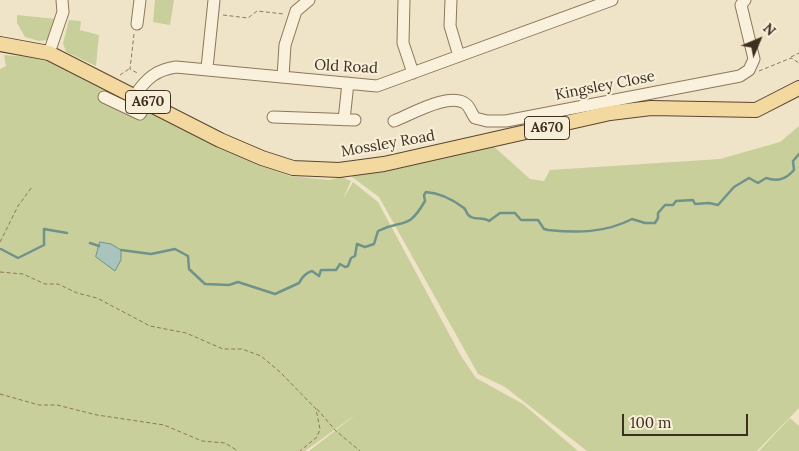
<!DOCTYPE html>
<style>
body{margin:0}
#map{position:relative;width:799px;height:451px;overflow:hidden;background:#f0e4c8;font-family:Lora,serif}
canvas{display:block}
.north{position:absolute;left:734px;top:15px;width:50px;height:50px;-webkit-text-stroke:4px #f7eed8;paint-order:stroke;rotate:45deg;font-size:14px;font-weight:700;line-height:20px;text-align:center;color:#3d2e20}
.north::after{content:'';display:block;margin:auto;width:18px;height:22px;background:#3d2e20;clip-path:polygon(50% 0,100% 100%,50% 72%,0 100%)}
.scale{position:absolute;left:622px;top:414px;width:126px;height:22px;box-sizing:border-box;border:2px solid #3d2e20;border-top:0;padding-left:6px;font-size:15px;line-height:18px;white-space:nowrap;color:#3d2e20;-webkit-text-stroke:4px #f7eed8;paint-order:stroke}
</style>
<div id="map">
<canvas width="799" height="451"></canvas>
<div class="north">N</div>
<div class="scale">100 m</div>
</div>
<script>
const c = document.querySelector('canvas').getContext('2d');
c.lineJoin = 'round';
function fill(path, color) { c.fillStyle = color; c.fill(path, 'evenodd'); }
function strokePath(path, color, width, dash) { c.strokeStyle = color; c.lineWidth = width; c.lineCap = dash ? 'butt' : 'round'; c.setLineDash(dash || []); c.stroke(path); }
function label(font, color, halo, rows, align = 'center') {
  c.font = font + ' Lora,serif'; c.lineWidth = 4.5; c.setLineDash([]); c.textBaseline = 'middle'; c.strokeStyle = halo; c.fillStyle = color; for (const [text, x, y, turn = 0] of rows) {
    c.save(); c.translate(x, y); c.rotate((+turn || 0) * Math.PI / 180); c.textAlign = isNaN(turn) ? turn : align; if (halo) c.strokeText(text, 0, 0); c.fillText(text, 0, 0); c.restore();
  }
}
const green = new Path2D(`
 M155,0H174L170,25L153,22Z
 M17,15L56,19L48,40L39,41L25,37L17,23Z
 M69,20L81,21L80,30L99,35L96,66L66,52L63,43Z
 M4,55L43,58L154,110L258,165L290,176L329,180L342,177L351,181L343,199L353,182L378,202L461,356L476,378L523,404L578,451H309L358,413L305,451H0V69L6,66Z
 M799,126V408L757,451H587L505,387L478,374L379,197L348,174L491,144L530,179L544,181L550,170L720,159L780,142Z
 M790,418L799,426V451H759Z`);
const water = new Path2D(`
 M100,242L111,244L121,250V260L115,271L96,257Z`);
const stream = new Path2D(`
 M90,243L99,246
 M1,249L18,258L44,245V229L67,233
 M121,250L151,254L175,249L188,256L189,269L205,284L229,285L238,282L275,294L299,283C302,277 305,273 312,271L319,276L321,270H336L340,264L345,267L348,266L351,258L355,256L357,244L365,247L374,244L378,231C403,218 407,232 425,201L424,195L426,192C441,193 452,199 464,208C467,211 466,215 471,217C477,220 483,217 489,221L500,213H515L521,220H538L544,229L548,230C577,233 605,233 632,219L645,223H655L658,218V213L665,205H673L676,201L693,200L695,204L709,203L718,205L734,187L749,178L758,183L766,178C778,182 786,179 794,170L793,161L799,154`);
const path = new Path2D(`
 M223,15L248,18L257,11L284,14
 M134,34L130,69L139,74
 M791,57L799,53
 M759,71L791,58L799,63
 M120,75L129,69
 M0,242L18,206L32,187
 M0,272L23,274L45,284H58L77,293L97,298L150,326L186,333L223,349H242L261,356L280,372L316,409L320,429L317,437L300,451
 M0,394L39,405H57L97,415L164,425L202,441L225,443L238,451
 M317,409L336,431L360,451`);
const minor = new Path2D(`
 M404,0L403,43L413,73
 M451,0L450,26L459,56
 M137,24L140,0
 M49,53L63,12L62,0
 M207,68L214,0
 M283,77L285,45L296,11L309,0
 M135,95C147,78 156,70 176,67L377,86L612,0
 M104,97L140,114L148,102
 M273,117L355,120
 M344,120L348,83
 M394,121C410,115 452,90 467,105C470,108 472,114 475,118L487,121H506L740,76L749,70L754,59L741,5L745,0`);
const major = new Path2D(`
 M0,44L49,53L220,140L262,158L293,168L339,170L384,164L610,113L651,108L756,110L799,88`);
const shields = [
 [148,102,45],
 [547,128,45]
];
const shieldNames = [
 ["A670",148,102],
 ["A670",547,128]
];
const streetNames = [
 ["Old Road",346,67,3],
 ["Kingsley Close",605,86,-11],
 ["Mossley Road",388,144,-10]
];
fill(green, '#c9cf9b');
fill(water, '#a9c4bc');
strokePath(water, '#6f938a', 1);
strokePath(stream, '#6f938a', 2.5);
strokePath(minor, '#8d765c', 13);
strokePath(major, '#5b4430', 16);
strokePath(path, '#8d765c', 1, [4, 2.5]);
strokePath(minor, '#faf1dc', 11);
strokePath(major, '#f3d9a0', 14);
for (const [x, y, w] of shields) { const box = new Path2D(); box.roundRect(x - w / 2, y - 11.5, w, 23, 4); c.fillStyle = '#f7eed8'; c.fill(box); strokePath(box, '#3d2e20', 1); }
label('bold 14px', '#3d2e20', null, shieldNames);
label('15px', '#3d2e20', '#f7eed8', streetNames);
</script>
